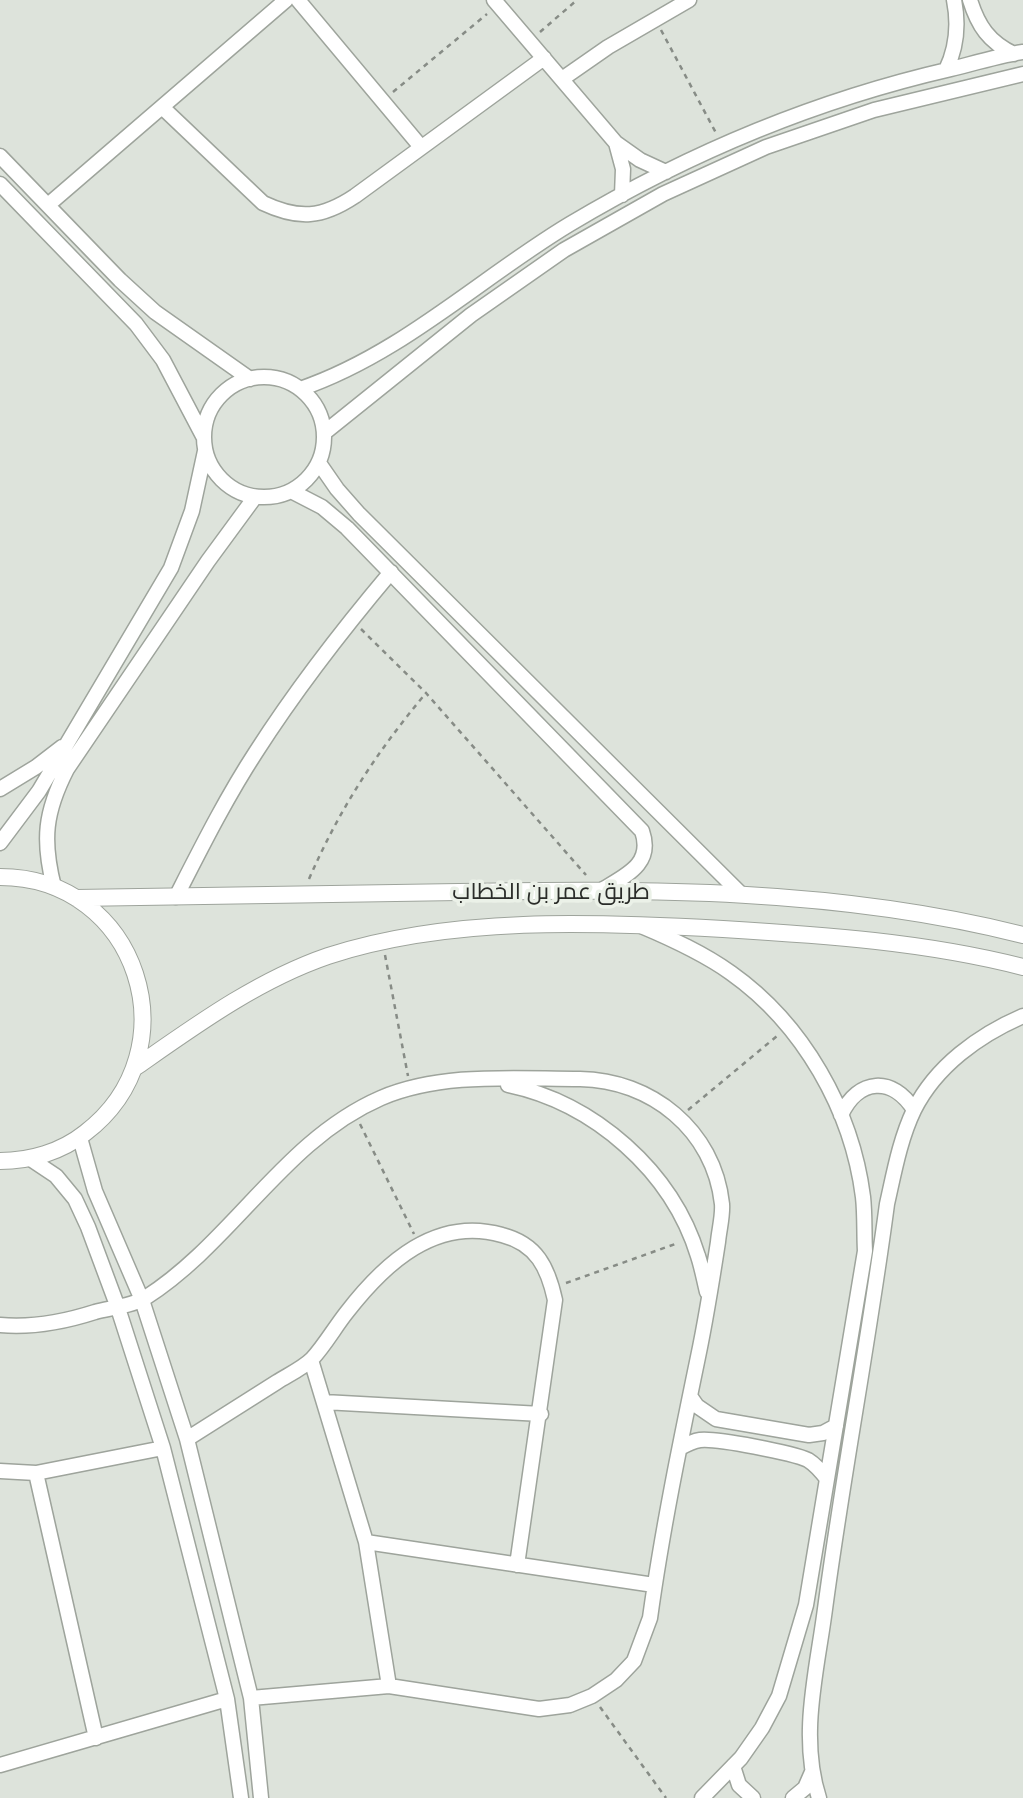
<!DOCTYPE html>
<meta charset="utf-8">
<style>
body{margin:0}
canvas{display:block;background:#dde3db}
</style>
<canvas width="1023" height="1798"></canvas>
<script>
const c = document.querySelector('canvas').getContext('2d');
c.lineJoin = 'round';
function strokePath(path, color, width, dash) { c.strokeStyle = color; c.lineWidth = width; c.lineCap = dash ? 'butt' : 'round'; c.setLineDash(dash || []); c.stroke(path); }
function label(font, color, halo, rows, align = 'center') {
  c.font = font + ' Montserrat,Cairo,sans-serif'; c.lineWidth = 7; c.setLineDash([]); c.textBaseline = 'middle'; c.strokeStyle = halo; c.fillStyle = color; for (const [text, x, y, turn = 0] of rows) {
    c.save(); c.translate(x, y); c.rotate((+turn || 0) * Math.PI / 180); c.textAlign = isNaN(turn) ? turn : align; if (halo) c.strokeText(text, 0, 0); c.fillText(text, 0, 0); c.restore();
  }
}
const path = new Path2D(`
 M661,30L716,133
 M540,32L577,0
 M393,92L487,14
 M361,629L426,693L586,875
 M309,879C340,808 376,753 426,693
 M385,955L408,1076
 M688,1110L777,1036
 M360,1124L414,1234
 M566,1283L678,1243
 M600,1707L666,1798`);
const minor = new Path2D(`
 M298,0L421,147
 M494,0L616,143L640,160L666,172
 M970,0C978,26 989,42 1014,54
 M946,70C957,47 959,25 954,0
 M562,79L608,47L689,0
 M162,107L263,203C299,220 322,218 355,196L544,58
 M616,143L623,169L622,195
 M0,156L120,280L155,312L250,379
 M0,184L136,324L163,360L203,436
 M48,205L286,0
 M204 437a60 60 0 1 1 120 0a60 60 0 1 1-120 0Z
 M300,389C402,354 480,278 570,224C689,153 816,100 951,69C975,63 999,56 1023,52
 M324,433L471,315L564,250L663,194L766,147L874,110L1023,74
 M319,463L337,489L359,514L740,893
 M291,491L322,507L347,528L642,831C654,865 624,876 600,891
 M0,789L36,767L62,747
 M0,843L39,791L171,568L192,511L205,451
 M54,887C42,840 45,812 67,769L208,561L255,497
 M176,897C201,848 226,798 256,752C297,688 343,629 391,572
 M641,926C672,939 703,953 731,973C803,1024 852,1110 863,1197C865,1215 864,1233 865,1251L806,1605L779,1696L762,1728L741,1758L702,1798
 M508,1085C594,1103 672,1171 698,1256C702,1268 704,1280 707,1292
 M841,1115C858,1078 893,1076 914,1110
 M80,1138L95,1191L142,1300L187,1439L251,1698L261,1798
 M29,1158L56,1176L75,1199L88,1227L117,1305L163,1448L227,1699L241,1798
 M0,1325C33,1328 64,1322 95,1312C110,1308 132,1306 145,1298C233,1242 284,1140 381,1098C442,1072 515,1079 580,1079C651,1080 714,1130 722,1204C723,1216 719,1230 718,1242C712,1281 706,1319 698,1357C680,1444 662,1531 650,1618L634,1661L616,1680L592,1696L570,1705L539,1709L389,1686L251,1698
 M311,1360L366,1542L389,1686
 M690,1396L697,1406L716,1419L809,1435L823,1433L836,1426
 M324,1402L541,1414
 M187,1439C217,1420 247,1401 277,1382C288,1375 303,1368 312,1359C325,1345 335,1327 347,1312C385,1263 436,1216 502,1235C537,1244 548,1268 555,1300L517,1565
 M680,1448C687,1444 693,1441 700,1440C717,1438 793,1453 808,1460C816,1465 821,1471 827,1479
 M0,1471L36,1473L163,1448
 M36,1473L96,1738
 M366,1542L654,1585
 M0,1765L227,1699
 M733,1766L739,1785L753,1798
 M793,1798L805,1788L812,1772
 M819,1798C799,1736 817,1671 825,1609C843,1474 869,1340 887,1204C894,1173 900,1139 914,1110C936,1066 979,1035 1023,1016`);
const tertiary = new Path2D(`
 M0,877C138,877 194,1050 85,1133C61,1152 30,1161 0,1161
 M76,898C204,896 331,894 459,892C648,889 838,888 1023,935
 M136,1067C196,1025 258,980 328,956C450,916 596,922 723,929C823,935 926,942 1023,967`);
const streetNames = [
 ["طريق عمر بن الخطاب",551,892]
];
strokePath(minor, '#9ea49c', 17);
strokePath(tertiary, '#9ea49c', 18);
strokePath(path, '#878c86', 2.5, [5, 5]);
strokePath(minor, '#fff', 14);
strokePath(tertiary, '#fff', 16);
label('23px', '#2a2c29', '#ebf1e8', streetNames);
</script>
